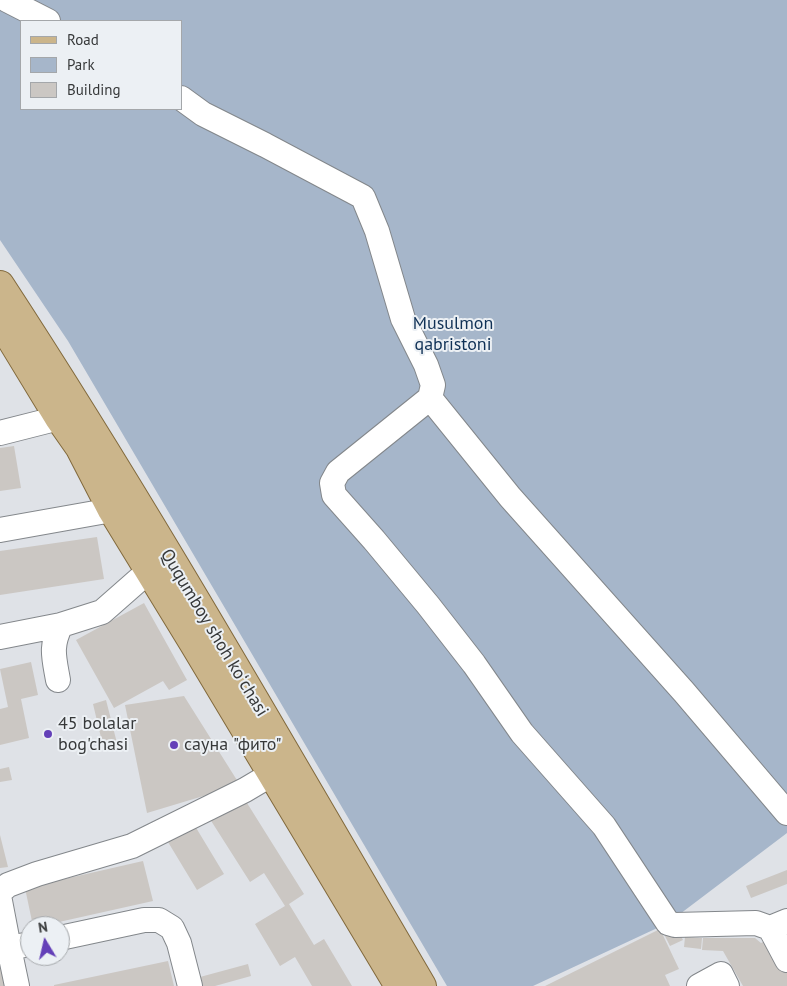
<!DOCTYPE html>
<meta charset="utf-8">
<style>
body{margin:0}
#map{position:relative;width:787px;height:986px;overflow:hidden;background:#dfe2e7;font-family:"PT Sans",sans-serif}
canvas{display:block}
.legend{position:absolute;left:20px;top:20px;width:162px;height:90px;box-sizing:border-box;background:#ecf0f4;border:1px solid #a4a7aa;margin:0;padding:6px 9px;list-style:none;font-size:15px;color:#37393a}
.legend li{display:flex;align-items:center;gap:10px;height:25px}
.legend b{width:25px;border:1px solid #a4a7aa}
.north{position:absolute;left:20px;top:916px;width:50px;height:50px;box-sizing:border-box;background:#ecf0f4;border:1px solid #a4a7aa;border-radius:50%;rotate:351deg;font-size:14px;font-weight:700;line-height:20px;text-align:center;color:#37393a}
.north::after{content:'';display:block;margin:auto;width:18px;height:22px;background:#6440b8;clip-path:polygon(50% 0,100% 100%,50% 72%,0 100%)}
</style>
<div id="map">
<canvas width="787" height="986"></canvas>
<ul class="legend">
<li><b style="height:6px;background:#cbb58b"></b>Road</li>
<li><b style="height:14px;background:#a6b6ca"></b>Park</li>
<li><b style="height:14px;background:#cbc7c3"></b>Building</li>
</ul>
<div class="north">N</div>
</div>
<script>
const c = document.querySelector('canvas').getContext('2d');
c.lineJoin = 'round';
function fill(path, color) { c.fillStyle = color; c.fill(path, 'evenodd'); }
function strokePath(path, color, width, dash) { c.strokeStyle = color; c.lineWidth = width; c.lineCap = dash ? 'butt' : 'round'; c.setLineDash(dash || []); c.stroke(path); }
function label(font, color, halo, rows, align = 'center') {
  c.font = font + ' "PT Sans",sans-serif'; c.lineWidth = 4; c.setLineDash([]); c.textBaseline = 'middle'; c.strokeStyle = halo; c.fillStyle = color; for (const [text, x, y, turn = 0] of rows) {
    c.save(); c.translate(x, y); c.rotate((+turn || 0) * Math.PI / 180); c.textAlign = isNaN(turn) ? turn : align; if (halo) c.strokeText(text, 0, 0); c.fillText(text, 0, 0); c.restore();
  }
}
const green = new Path2D(`
 M0,0H787V833L668,923L533,986H447L68,341L0,240ZM21,21H181V109H21Z`);
const building = new Path2D(`
 M14,446L21,488L0,491V448Z
 M97,537L104,579L0,595V551Z
 M144,603L187,680L169,690L163,681L114,708L76,640Z
 M31,662L38,695L21,699L29,738L0,745V709L8,707L0,669Z
 M184,696L240,785L147,813L125,705Z
 M106,700L118,747L104,750L93,704Z
 M9,767L12,780L0,782V769Z
 M242,795L304,894L289,904L314,945L324,939L352,986H312L295,957L280,966L255,924L285,906L264,873L250,882L208,816Z
 M195,826L224,874L197,890L168,842Z
 M0,835L8,867L0,868Z
 M143,861L153,901L41,926H33L25,888Z
 M787,870V884L751,898L746,886Z
 M677,928L683,940L670,946L664,934Z
 M660,929L679,969L665,975L670,986H545Z
 M685,937L702,938L701,949L684,947Z
 M703,938H755L761,943L767,940L787,971V986H743L723,951L702,950Z
 M0,952L8,986H0Z
 M168,961L174,986H54V985Z
 M248,964L251,976L215,986H202L200,977Z`);
const minor = new Path2D(`
 M7,0L48,21
 M181,98L203,114L265,145L363,197L377,231L403,319L426,365L433,385L430,398L338,472L332,483L334,495L374,540L428,605L474,664L522,733L604,826L668,923L675,925L756,923L770,928
 M430,398L510,497L684,692L787,813
 M0,433L59,418
 M0,530L112,510
 M0,637L61,625L102,612L143,576
 M58,680C54,657 50,647 61,625
 M0,892L8,885L37,874L132,846L245,790L272,774
 M0,901L9,948L30,944
 M787,921L770,928L787,960
 M60,938L144,920H159L172,928L179,943L190,986
 M9,948L17,986
 M699,986L721,974L727,986`);
const major = new Path2D(`
 M0,285C149,513 284,751 422,986
 M0,321L59,418L80,448L112,510L194,644L399,986`);
const markers = [
 [48,734,5,"#6440b8"],
 [174,745,5,"#6440b8"]
];
const parkNames = [
 ["Musulmon",453,324],
 ["qabristoni",453,345]
];
const streetNames = [
 ["Ququmboy shoh koʻchasi",214,633,59]
];
const poiNames = [
 ["45 bolalar",58,724],
 ["bog'chasi",58,745],
 ["сауна \"фито\"",184,745]
];
fill(green, '#a6b6ca');
fill(building, '#cbc7c3');
strokePath(minor, '#83878b', 26);
strokePath(major, '#81693c', 30);
strokePath(minor, '#fff', 24);
strokePath(major, '#cbb58b', 28);
for (const [x, y, r, color] of markers) { const dot = new Path2D(); dot.arc(x, y, r, 0, 2 * Math.PI); c.fillStyle = color; c.fill(dot); strokePath(dot, '#ecf0f4', 2); }
label('18px', '#103156', '#ecf0f4', parkNames);
label('18px', '#37393a', '#ecf0f4', streetNames);
label('18px', '#37393a', '#ecf0f4', poiNames, 'left');
</script>
